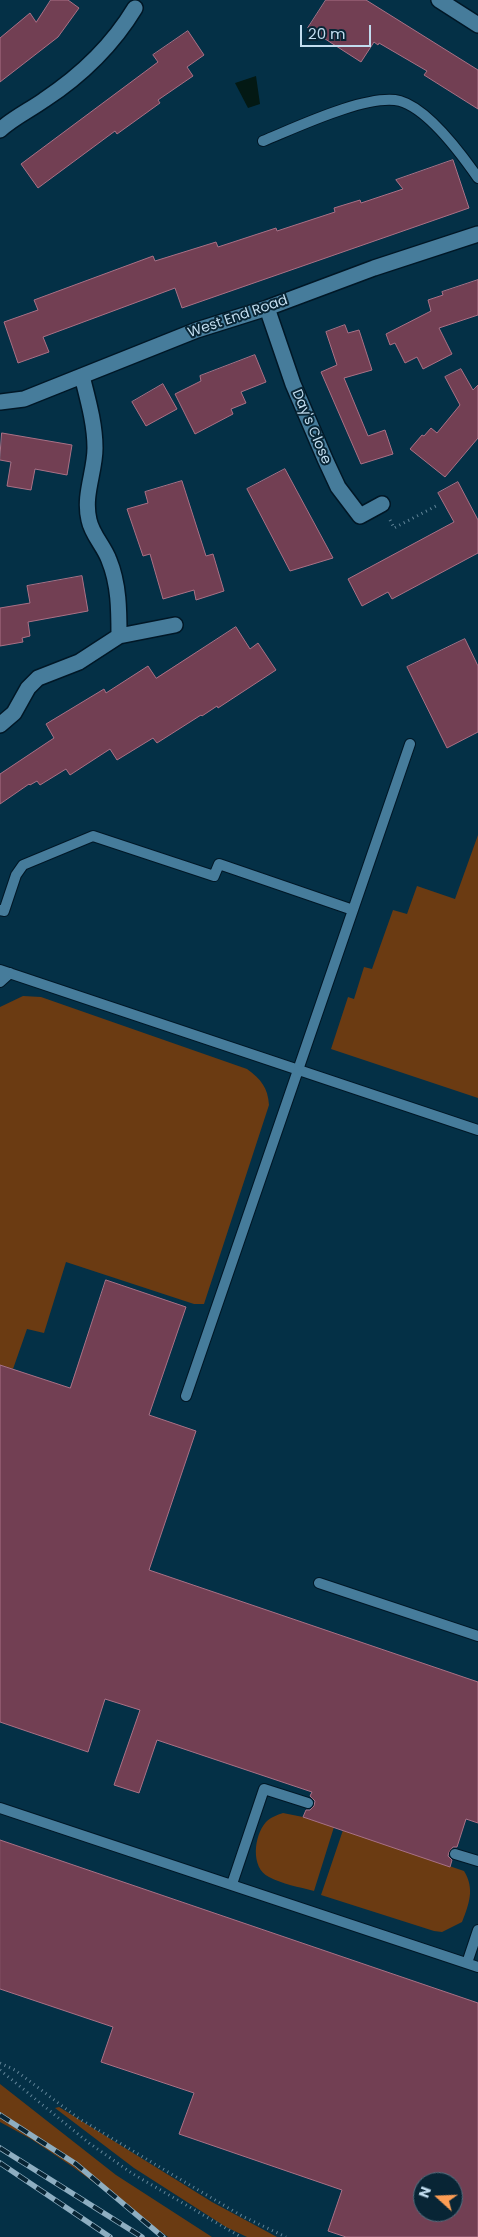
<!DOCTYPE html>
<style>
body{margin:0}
#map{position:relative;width:478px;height:2237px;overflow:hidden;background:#043046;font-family:Poppins,sans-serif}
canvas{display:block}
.north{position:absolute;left:413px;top:2172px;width:50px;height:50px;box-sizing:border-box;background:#082535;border:1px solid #526f7f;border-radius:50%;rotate:290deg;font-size:14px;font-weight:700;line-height:20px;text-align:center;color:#c2ddef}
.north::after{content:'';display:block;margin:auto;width:18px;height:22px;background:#fc9d54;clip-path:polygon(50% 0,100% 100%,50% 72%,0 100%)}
.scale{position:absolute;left:300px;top:25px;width:71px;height:22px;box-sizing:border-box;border:2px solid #c2ddef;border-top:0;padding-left:6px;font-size:15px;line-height:18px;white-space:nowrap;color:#c2ddef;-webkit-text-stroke:4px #082535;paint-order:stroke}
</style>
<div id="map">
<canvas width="478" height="2237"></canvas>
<div class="north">N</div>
<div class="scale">20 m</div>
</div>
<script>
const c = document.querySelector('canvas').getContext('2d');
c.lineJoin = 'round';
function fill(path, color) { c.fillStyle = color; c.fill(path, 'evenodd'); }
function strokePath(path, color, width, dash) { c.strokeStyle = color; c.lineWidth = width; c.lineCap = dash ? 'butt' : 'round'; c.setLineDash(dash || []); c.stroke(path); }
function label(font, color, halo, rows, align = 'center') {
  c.font = font + ' Poppins,sans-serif'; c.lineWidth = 4; c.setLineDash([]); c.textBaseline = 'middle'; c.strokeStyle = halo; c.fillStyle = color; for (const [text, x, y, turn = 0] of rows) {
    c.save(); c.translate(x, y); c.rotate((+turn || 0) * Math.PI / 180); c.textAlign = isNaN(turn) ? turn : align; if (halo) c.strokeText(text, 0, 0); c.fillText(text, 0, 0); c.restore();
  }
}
const green = new Path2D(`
 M478,835V1098L331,1049L348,997L354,999L364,967L372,969L393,910L407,914L417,886L455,899Z
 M23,996L41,997L247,1069C261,1079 268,1088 269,1105L204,1304H194L66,1262L44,1333L27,1329L13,1369L0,1365V1007Z
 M283,1813L303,1817L334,1827L314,1891C299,1887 282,1884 269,1877C250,1868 254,1835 266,1822C271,1817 277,1815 283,1813Z
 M343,1830L464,1871C475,1889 469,1904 462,1922L442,1932L434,1931L321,1895Z
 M0,2084L116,2175L212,2237H168L73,2167L31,2139L0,2122Z
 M59,2107L212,2202L277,2237H247L226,2227L134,2168L55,2108Z`);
const water = new Path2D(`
 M256,76L260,104L248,108L235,83Z`);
const building = new Path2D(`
 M51,0H68L79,8L58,37L0,82V38L30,13L36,22Z
 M326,0H366L478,70V109L424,75L427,71L379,43L378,45L374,42L361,62L308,28Z
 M188,31L204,55L187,67L193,76L158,100L160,103L117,134L115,131L38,188L21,164L158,62L153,55Z
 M453,160L469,208L182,308L175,288L43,337L49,352L18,363L4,322L38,310L34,300L153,256L155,261L216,242L218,247L276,228L277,231L335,212L334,208L360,200L361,203L403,189L396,180Z
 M478,280V315L439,328L452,354L423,369L417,357L405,363L395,343L390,345L386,334L431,311L428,300L443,295L442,292Z
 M345,325L348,333L359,330L372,370L344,378L368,436L385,430L393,454L361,464L321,372L337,365L326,332Z
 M255,355L266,382L241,392L246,403L231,409L233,414L195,434L175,394L201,381L200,376Z
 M461,369L473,390L478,385V438L445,477L410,449L422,435L424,436L431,428L437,433L460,405L445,377Z
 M163,384L177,409L146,426L132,402Z
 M2,433L72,445L67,475L35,469L31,490L7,486L11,462L0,460Z
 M285,469L333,558L290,571L247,489Z
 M182,481L206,556L213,554L224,591L196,600L194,590L163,599L150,554L143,556L127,509L148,503L145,492Z
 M458,482L478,520V553L392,599L388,592L362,606L348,579L454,522L438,493Z
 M82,576L88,611L28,622L30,636L22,638L23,642L0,646V608L30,603L27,586Z
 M236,627L250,649L258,643L276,670L218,708L217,706L202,716L201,715L157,743L153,738L117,760L110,749L70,775L66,769L40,785L37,781L30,785L29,784L0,804V774L54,738L46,724L104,689L106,693L148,666L156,678Z
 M465,639L478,666V732L447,748L407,667Z
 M106,1280L186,1307L149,1415L196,1431L149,1570L478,1682V1823L466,1819L457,1847H453L449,1852L448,1856L452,1860L450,1867L303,1817L306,1810H310L314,1806L315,1801L310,1796L312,1792L157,1740L139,1793L114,1785L140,1710L105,1699L88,1752L0,1722V1365L70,1388Z
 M0,1840L478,2003V2237H346L328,2231L342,2190L179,2134L194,2093L101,2062L113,2027L0,1989ZM423,2182H453V2212H423Z`);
const path = new Path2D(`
 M390,520L394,528L438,505
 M0,2063L15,2070L78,2118L173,2175L242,2216L286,2237
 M0,2070L89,2143L133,2174L241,2237`);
const lane = new Path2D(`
 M263,141C295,128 368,93 400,101C428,109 462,155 478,178
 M0,910L4,911L16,875L23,865L93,836L214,876L219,864L353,910
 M0,970L478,1130
 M0,982L10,973
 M186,1396L410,744
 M319,1583L478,1636
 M0,1808L478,1967
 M455,1854L478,1861
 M232,1884L264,1789L308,1803
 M467,1963L478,1930`);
const street = new Path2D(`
 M0,130C13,118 30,110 44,100C82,75 112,46 135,8
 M267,308L293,384L325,459L338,487L360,516L382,504
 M82,376C88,400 95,424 95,448C95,472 83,495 89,520C92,535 104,546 109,560C119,584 119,611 119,636
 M0,402L24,399L197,330L267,308L374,268L478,234
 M0,725L14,713L28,688L38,678L79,662L119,636L175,625`);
const secondary = new Path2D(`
 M439,0L478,25`);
const rail = new Path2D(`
 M0,2115L76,2164L163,2237
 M0,2148L142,2237
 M0,2163L110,2237`);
const streetNames = [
 ["West End Road",238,317,-19],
 ["Day's Close",311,427,67]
];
fill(green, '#6b3b12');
fill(water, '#031914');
fill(building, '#723f53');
strokePath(building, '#a97186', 1);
strokePath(lane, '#001726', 12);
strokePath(street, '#001726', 18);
strokePath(secondary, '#001726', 18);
strokePath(path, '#628599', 3, [1, 4]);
strokePath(lane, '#467c9b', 10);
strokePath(street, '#467c9b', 15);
strokePath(secondary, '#467c9b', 15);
strokePath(rail, '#8eaec1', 5.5);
strokePath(rail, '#082535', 4, [11]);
label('14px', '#c2ddef', '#082535', streetNames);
</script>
